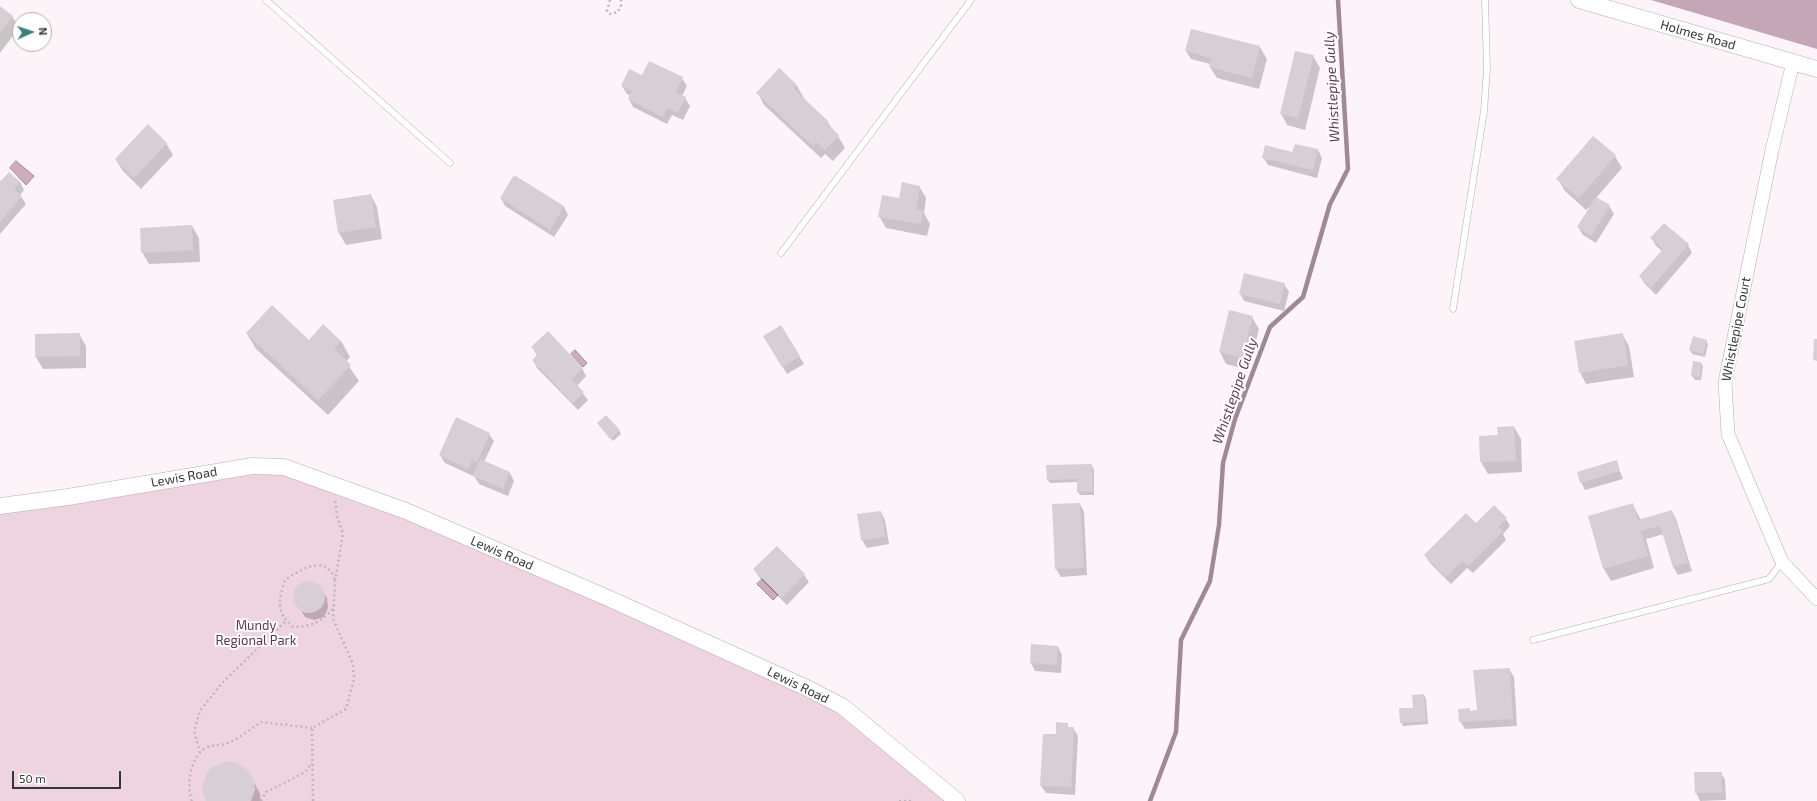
<!DOCTYPE html>
<style>
body{margin:0}
#map{position:relative;width:1817px;height:801px;overflow:hidden;background:#fdf4f9;font-family:"Exo 2",sans-serif}
canvas{display:block}
.north{position:absolute;left:12px;top:12px;width:40px;height:40px;box-sizing:border-box;background:#fff;border:1px solid #afaeaf;border-radius:50%;rotate:87deg;font-size:11px;font-weight:700;line-height:16px;text-align:center;color:#383537}
.north::after{content:'';display:block;margin:auto;width:14px;height:18px;background:#388180;clip-path:polygon(50% 0,100% 100%,50% 72%,0 100%)}
.scale{position:absolute;left:12px;top:771px;width:109px;height:18px;box-sizing:border-box;border:2px solid #383537;border-top:0;padding-left:5px;font-size:12px;line-height:14px;white-space:nowrap;color:#383537;-webkit-text-stroke:3px #fff;paint-order:stroke}
</style>
<div id="map">
<canvas width="1817" height="801"></canvas>
<div class="north">N</div>
<div class="scale">50 m</div>
</div>
<script>
const c = document.querySelector('canvas').getContext('2d');
c.lineJoin = 'round';
function fill(path, color) { c.fillStyle = color; c.fill(path, 'evenodd'); }
function strokePath(path, color, width, dash) { c.strokeStyle = color; c.lineWidth = width; c.lineCap = dash ? 'butt' : 'round'; c.setLineDash(dash || []); c.stroke(path); }
function label(font, color, halo, rows, align = 'center') {
  c.font = font + ' "Exo 2",sans-serif'; c.lineWidth = 4; c.setLineDash([]); c.textBaseline = 'middle'; c.strokeStyle = halo; c.fillStyle = color; for (const [text, x, y, turn = 0] of rows) {
    c.save(); c.translate(x, y); c.rotate((+turn || 0) * Math.PI / 180); c.textAlign = isNaN(turn) ? turn : align; if (halo) c.strokeText(text, 0, 0); c.fillText(text, 0, 0); c.restore();
  }
}
const green = new Path2D(`
 M284,467L842,706L957,801H0V503Z`);
const forest = new Path2D(`
 M1651,0H1817V49L1668,5Z`);
const water = new Path2D(`
 M16,161L34,176L26,185L10,168Z
 M575,350L587,363L583,367L571,354Z
 M762,579L778,595L773,600L757,584Z`);
const shadow = new Path2D(`
 M0,7L12,16L19,28L0,53Z
 M1260,47L1267,59L1259,89L1217,78L1210,67V64L1191,59L1186,51Z
 M1313,56L1320,68L1305,130L1287,125L1281,113Z
 M780,69L797,86L804,98L803,99L828,123L838,136L845,148L833,161L825,154L821,158L764,105L758,93Z
 M643,77L682,78L687,86L682,96L685,98L690,106L683,120L672,115L667,124L633,107L629,99L631,96L627,94L622,86Z
 M1594,137L1615,156L1622,168L1596,198L1609,206L1614,214L1596,243L1583,235L1578,227L1594,203L1586,210L1565,191L1558,179Z
 M166,143L173,155L141,189L123,171L116,160Z
 M1318,150L1322,158L1317,178L1268,165L1263,157Z
 M9,173L20,182L24,190L20,195L26,204L0,234V181L1,183Z
 M515,176L564,207L568,215L554,237L505,206L501,198Z
 M919,186L926,198L924,213L930,224L927,236L886,228L879,216L900,199Z
 M371,195L377,207L382,239L346,245L339,233L334,200Z
 M192,226L199,238L200,262L149,264L142,252Z
 M1652,239L1688,245L1692,253L1656,295L1645,284L1640,277L1662,251L1656,246Z
 M1284,284L1289,292L1284,311L1244,301L1240,293Z
 M1252,317L1259,329L1249,370L1226,364L1220,352Z
 M781,327L804,364L787,374L765,337Z
 M79,334L86,346V368L43,369L36,357V335Z
 M247,334L309,341H341L350,357L346,362L359,381L328,415L256,349Z
 M1622,334L1629,346L1634,377L1586,384L1580,372Z
 M1706,341L1708,344L1705,357L1692,354L1690,350Z
 M533,348L582,368L586,376L577,386L588,400L578,410L537,368L533,360L537,356Z
 M1701,363L1703,366L1701,380H1695L1692,376Z
 M598,423L619,431L621,434L613,441Z
 M1514,427L1521,439L1522,472L1488,474L1481,462Z
 M489,434L494,441L484,462L510,473L514,481L508,496L479,484L473,474V476L445,463L440,455Z
 M1616,461L1623,479L1585,490L1581,482Z
 M1092,466L1094,469V495H1080L1078,492V482L1050,483L1048,480Z
 M1080,504L1084,512L1087,575L1061,577L1056,569L1053,505Z
 M1633,505L1641,520L1672,511L1676,519L1692,571L1678,575L1673,567L1664,534L1646,539L1654,568L1611,581L1604,569L1589,517Z
 M881,512L885,520L889,544L867,548L862,540L858,515Z
 M1506,519L1510,526L1503,534L1506,540L1473,573L1467,568L1451,584L1430,563L1425,555L1476,524Z
 M777,547L804,575L809,582L787,605L759,577L754,569Z
 M311,582L319,586L322,590L327,598L328,608L324,617L314,620L305,617L295,600V591L302,584Z
 M1058,647L1062,655L1061,673L1035,671L1031,663Z
 M1509,669L1514,677L1517,726L1465,729L1460,721L1469,709L1471,712L1478,711Z
 M1424,695L1426,699L1428,724L1403,726L1401,722Z
 M1067,724L1069,728H1073L1078,736L1075,795L1046,793L1041,786L1057,736Z
 M249,773L260,794L261,801H207Z
 M1695,773H1721L1725,780L1726,800L1700,801L1696,793Z`);
const stream = new Path2D(`
 M1150,801L1176,732L1181,640L1210,581L1219,525L1223,463L1235,419L1270,327L1303,297L1330,204L1348,169L1338,0`);
const building = new Path2D(`
 M0,6L13,16L0,33Z
 M1191,29L1260,46L1252,78L1209,67L1211,58L1185,51Z
 M1295,51L1314,55L1298,118L1280,114Z
 M649,61L683,77L676,92L686,97L678,113L667,108L663,117L628,99L632,91L621,86L629,69L642,75Z
 M779,68L797,85L794,89L829,122L827,124L839,135L825,150L817,142L813,146L756,93Z
 M148,124L167,143L134,178L115,159Z
 M1593,136L1616,155L1579,198L1556,179Z
 M1295,144L1318,149L1313,170L1262,158L1265,145L1292,152Z
 M9,172L20,182L14,189L22,196L0,222V180L1,181Z
 M514,175L564,206L550,230L500,198Z
 M902,182L920,186L916,210L923,211L921,224L878,217L882,195L899,198Z
 M371,194L376,227L338,233L333,200Z
 M1596,197L1610,205L1591,236L1577,227Z
 M1664,223L1689,244L1651,288L1639,276L1663,249L1650,238Z
 M192,225L193,250L141,253L140,228Z
 M1244,273L1285,283L1280,304L1239,294Z
 M272,305L309,340L323,324L341,341L334,349L351,365L318,400L246,333Z
 M1229,310L1253,316L1242,358L1219,352Z
 M781,325L800,356L782,367L763,336Z
 M548,331L583,368L571,379L584,392L573,403L532,360L538,354L531,347Z
 M80,333V356L35,357V334Z
 M1623,333L1628,365L1579,373L1574,341Z
 M1693,336L1707,340L1703,354L1689,350Z
 M1814,339H1817V361L1813,360Z
 M1693,361L1701,362L1700,377L1691,376Z
 M606,415L620,430L610,439L597,423Z
 M456,417L490,433L477,462L472,460L468,469L439,455Z
 M1514,426L1516,461L1480,462L1479,436L1498,435L1497,427Z
 M480,459L510,472L503,489L473,476Z
 M1617,460L1620,471L1580,483L1577,472Z
 M1092,464L1093,491L1077,492V479L1047,480L1046,465Z
 M1080,503L1084,568L1055,569L1052,504Z
 M1633,503L1638,520L1672,510L1688,563L1673,567L1660,526L1641,531L1648,556L1603,569L1588,516Z
 M1494,505L1507,518L1498,527L1503,531L1468,566L1462,561L1446,577L1424,555L1466,513L1476,523Z
 M881,511L885,537L861,540L857,514Z
 M777,546L805,574L782,598L753,569Z
 M293 597a16 16 0 1 1 32 0a16 16 0 1 1-32 0Z
 M1031,644L1058,646L1057,665L1030,663Z
 M1510,668L1513,719L1459,722L1458,709L1470,708V711L1477,710L1473,670Z
 M1424,694L1426,721L1400,723L1399,708H1413L1412,695Z
 M1056,722L1068,723L1067,727H1074L1071,787L1040,786L1043,734H1056Z
 M228,761L236,763L243,766L250,773L254,781L255,790L251,801H206L202,789L207,773L213,767Z
 M1694,772H1722V793H1695Z`);
const path = new Path2D(`
 M610,0L607,11L610,14L618,12L621,5V0
 M333,609C321,622 311,627 293,627C276,612 278,601 285,580C295,573 320,556 331,572C333,574 334,578 335,581
 M200,753L194,731L200,711L222,683L286,621
 M192,801C186,786 190,756 206,748C214,744 223,746 230,742C241,737 251,729 261,722L312,728
 M261,801L266,792L294,778L305,772L312,763
 M313,801L312,728L346,709L354,679L353,664L333,619L335,581L343,534L337,516L335,501
 M899,801H913`);
const service = new Path2D(`
 M266,0L450,163
 M781,253L971,0
 M1453,309L1484,111L1487,69L1485,0
 M1533,640L1769,579L1782,562`);
const minor = new Path2D(`
 M1793,62L1772,150L1725,382L1728,434L1782,562L1817,599`);
const tertiary = new Path2D(`
 M1579,0L1817,69
 M0,506L68,497L252,466L284,467L406,511L608,598L807,688L842,706L957,801`);
const streetNames = [
 ["Holmes Road",1698,35,16],
 ["Whistlepipe Court",1736,329,-79],
 ["Lewis Road",184,477,-10],
 ["Lewis Road",502,553,23],
 ["Lewis Road",798,685,26]
];
const parkNames = [
 ["Mundy",256,626],
 ["Regional Park",256,641]
];
const waterNames = [
 ["Whistlepipe Gully",1332,87,-93],
 ["Whistlepipe Gully",1235,391,-71]
];
fill(green, '#eed3e1');
fill(forest, '#c5a6b7');
fill(water, '#ccadbe');
strokePath(water, '#a08996', 1);
fill(shadow, '#0003');
strokePath(stream, '#a08996', 4.5);
fill(building, '#d7cfd3');
strokePath(service, '#b6adb2', 7);
strokePath(minor, '#b6adb2', 14);
strokePath(tertiary, '#b6adb2', 17);
strokePath(path, '#beb7bb', 2.5, [2, 3]);
strokePath(service, '#fff', 6);
strokePath(minor, '#fff', 13);
strokePath(tertiary, '#fff', 16);
label('13px', '#383537', '#fff', streetNames);
label('13px', '#60344e', '#fff', parkNames);
label('italic 14px', '#673b55', '#fff', waterNames);
</script>
